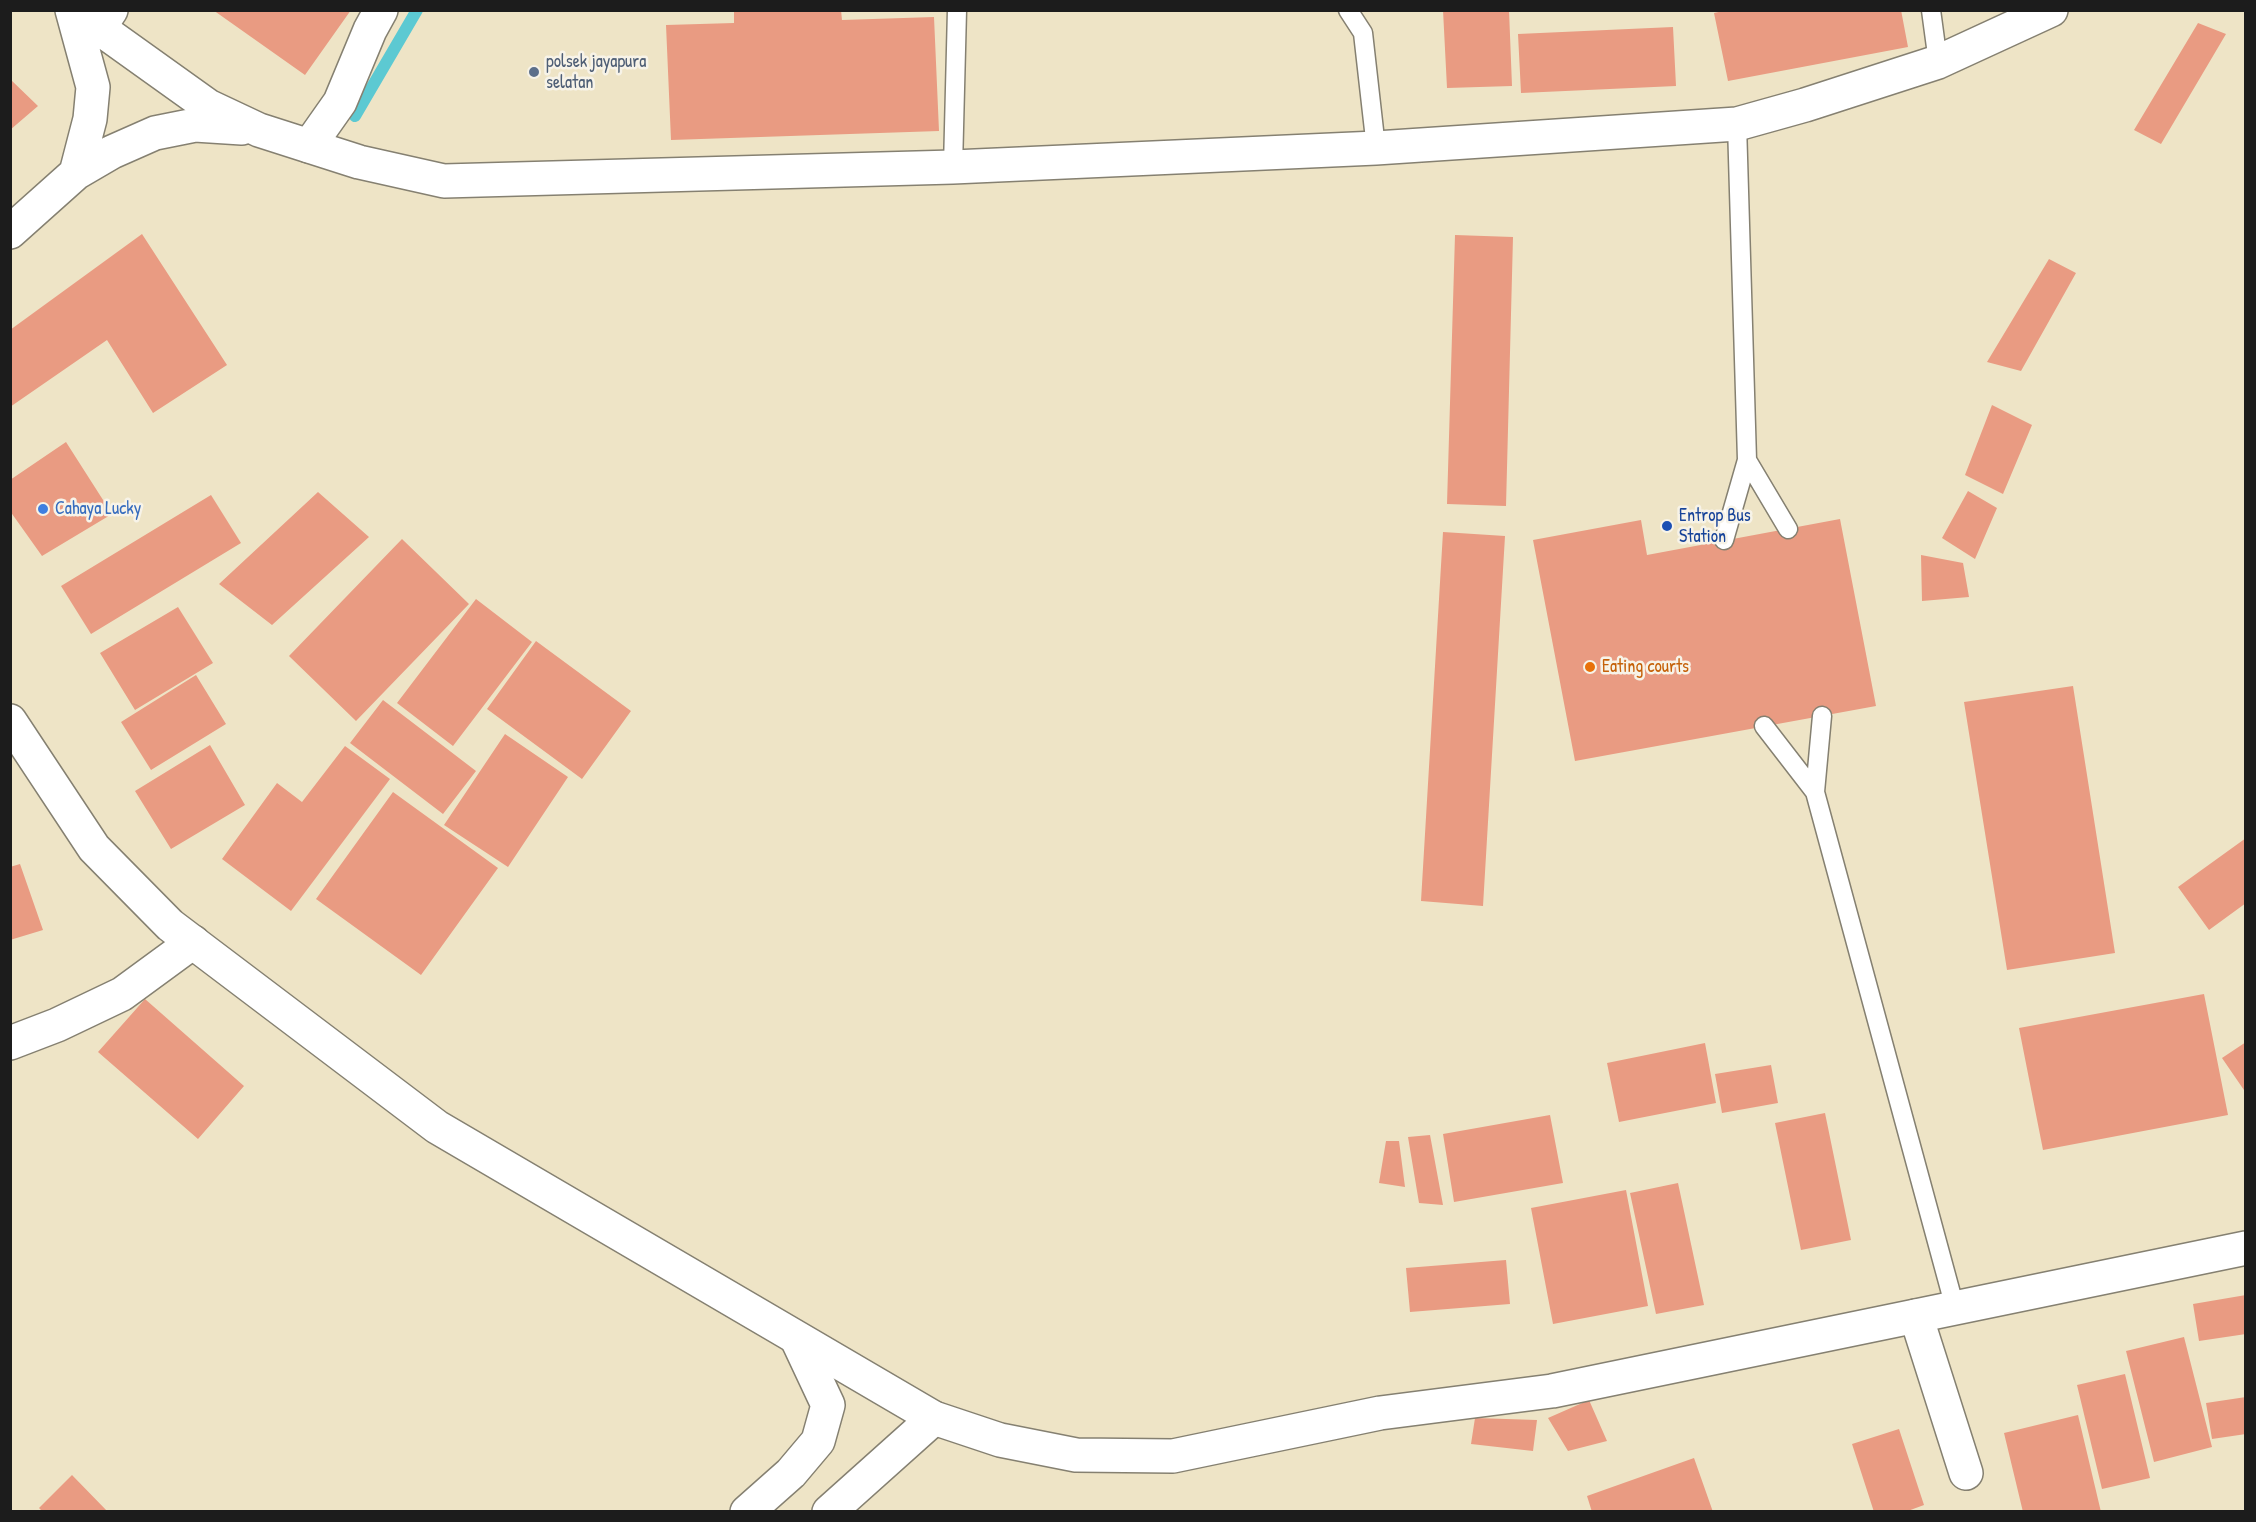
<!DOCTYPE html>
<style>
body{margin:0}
#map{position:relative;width:2256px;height:1522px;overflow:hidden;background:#eee4c6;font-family:"Patrick Hand",sans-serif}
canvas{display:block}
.frame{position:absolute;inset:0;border:12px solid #1c1c1c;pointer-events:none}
</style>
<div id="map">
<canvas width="2256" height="1522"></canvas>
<div class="frame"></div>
</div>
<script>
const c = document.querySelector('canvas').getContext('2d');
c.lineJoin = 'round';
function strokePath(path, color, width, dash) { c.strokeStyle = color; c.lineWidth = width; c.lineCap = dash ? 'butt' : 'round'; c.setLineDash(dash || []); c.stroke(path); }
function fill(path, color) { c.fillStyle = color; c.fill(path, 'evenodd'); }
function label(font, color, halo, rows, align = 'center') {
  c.font = font + ' "Patrick Hand",sans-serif'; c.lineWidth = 5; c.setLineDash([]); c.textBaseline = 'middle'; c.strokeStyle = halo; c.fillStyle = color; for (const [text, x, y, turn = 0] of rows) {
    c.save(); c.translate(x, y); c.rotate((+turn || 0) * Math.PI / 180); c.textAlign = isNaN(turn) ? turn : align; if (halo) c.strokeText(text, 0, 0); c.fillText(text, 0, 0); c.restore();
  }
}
const stream = new Path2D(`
 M355,116L417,10`);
const building = new Path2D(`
 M213,10H351L305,75Z
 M734,10H841L842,20L934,17L939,131L671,140L666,25L734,23Z
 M1443,10H1509L1512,86L1447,88Z
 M1728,10H1901L1908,47L1728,81L1714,13Z
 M2198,23L2226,34L2161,144L2134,130Z
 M1673,27L1676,86L1521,93L1518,34Z
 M10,79L38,106L10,130Z
 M142,234L227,365L153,413L107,340L10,407V330Z
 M1455,235L1513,237L1506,506L1447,504Z
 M2049,259L2076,273L2021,371L1987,362Z
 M1992,405L2032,425L2003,494L1965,475Z
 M66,442L112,514L42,556L10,511V480Z
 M1968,491L1997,508L1975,559L1942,538Z
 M318,492L369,537L272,625L219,584Z
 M211,495L241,543L91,634L61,586Z
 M1840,519L1876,706L1575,761L1533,540L1641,520L1647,555Z
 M1443,532L1505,536L1483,906L1421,901Z
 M402,539L469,604L356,721L289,656Z
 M1921,555L1963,563L1969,597L1922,601Z
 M476,599L532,642L453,746L397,703Z
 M178,607L213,663L135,710L100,653Z
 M536,641L631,711L582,779L487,709Z
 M196,675L226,724L151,770L121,722Z
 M2073,686L2115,953L2007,970L1964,702Z
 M383,700L476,771L443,814L350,743Z
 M505,734L568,777L508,867L444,825Z
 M210,745L245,805L171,849L135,791Z
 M345,746L390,779L291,911L222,859L277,783L302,802Z
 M393,792L498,868L421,975L316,899Z
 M2246,838V903L2209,930L2178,887Z
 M20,864L43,930L10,940V867Z
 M2204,994L2228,1115L2043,1150L2019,1028Z
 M145,999L244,1086L198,1139L98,1052Z
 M2246,1042V1093L2222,1058Z
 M1705,1043L1716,1103L1619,1122L1607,1063Z
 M1771,1065L1778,1103L1722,1113L1715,1074Z
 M1825,1113L1851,1240L1801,1250L1775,1123Z
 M1550,1115L1563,1183L1454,1202L1443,1134Z
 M1430,1135L1443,1205L1419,1203L1408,1137Z
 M1386,1141H1399L1405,1187L1379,1183Z
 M1678,1183L1704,1305L1656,1314L1630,1193Z
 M1626,1190L1648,1306L1553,1324L1531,1208Z
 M1506,1260L1510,1304L1410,1312L1406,1268Z
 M2246,1295V1334L2199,1341L2193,1304Z
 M2184,1337L2212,1447L2154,1462L2126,1351Z
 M2125,1374L2150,1478L2102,1489L2077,1385Z
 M2246,1397V1434L2212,1439L2206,1403Z
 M1589,1400L1607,1441L1568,1451L1548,1418Z
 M2078,1415L2101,1512H2023L2004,1433Z
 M1475,1418L1537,1420L1533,1451L1471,1444Z
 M1899,1429L1924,1505L1905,1512H1874L1852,1444Z
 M1694,1458L1713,1512H1592L1587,1496Z
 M72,1475L108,1512H43L39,1508Z`);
const lane = new Path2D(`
 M1348,10L1363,33L1376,148
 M1931,10L1938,62
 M953,167L957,10
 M1747,460L1788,529
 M1724,540L1747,460L1737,124
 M1822,716L1815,792L1955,1308
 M1764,726L1815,792`);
const street = new Path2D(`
 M99,28L111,10
 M309,146L340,102L370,30L381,10
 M10,1043L57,1025L122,994L193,942
 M1916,1316L1966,1473`);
const secondary = new Path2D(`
 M747,1512L791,1473L818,1441L828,1405L797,1339
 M829,1512L934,1418`);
const highway = new Path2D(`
 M72,10L93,87L90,119L76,173
 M79,10L99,28L208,106L259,130L359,162L444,181L953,167L1376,148L1737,124L1805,105L1938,62L2051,10
 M10,232L76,173L112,152L155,133L195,125L242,128
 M10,721L94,848L170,925L437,1127L934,1418L1000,1440L1076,1455L1173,1456L1380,1413L1552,1391L2246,1248`);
const markers = [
 [534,72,6,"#5c6f8a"],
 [43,509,6,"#3f7fe0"],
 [1667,526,6,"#1a4fb4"],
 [1590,667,6,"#e8710a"]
];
const serviceNames = [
 ["polsek jayapura",546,62],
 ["selatan",546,83]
];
const shopNames = [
 ["Cahaya Lucky",55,509]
];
const transitNames = [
 ["Entrop Bus",1679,516],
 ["Station",1679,537]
];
const foodNames = [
 ["Eating courts",1602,667]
];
strokePath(stream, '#5cc9d2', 12);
fill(building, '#e99b82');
strokePath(lane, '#858071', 21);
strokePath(street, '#858071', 36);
strokePath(secondary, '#858071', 36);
strokePath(highway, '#858071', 36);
strokePath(lane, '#fff', 18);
strokePath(street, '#fff', 33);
strokePath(secondary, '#fff', 33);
strokePath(highway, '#fff', 33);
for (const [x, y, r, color] of markers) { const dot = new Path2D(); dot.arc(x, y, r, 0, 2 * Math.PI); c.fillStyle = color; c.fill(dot); strokePath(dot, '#f7f3e8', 2); }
label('18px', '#4e5e75', '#f7f3e8', serviceNames, 'left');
label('18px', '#366cbe', '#f7f3e8', shopNames, 'left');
label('18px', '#164399', '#f7f3e8', transitNames, 'left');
label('18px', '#c56008', '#f7f3e8', foodNames, 'left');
</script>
